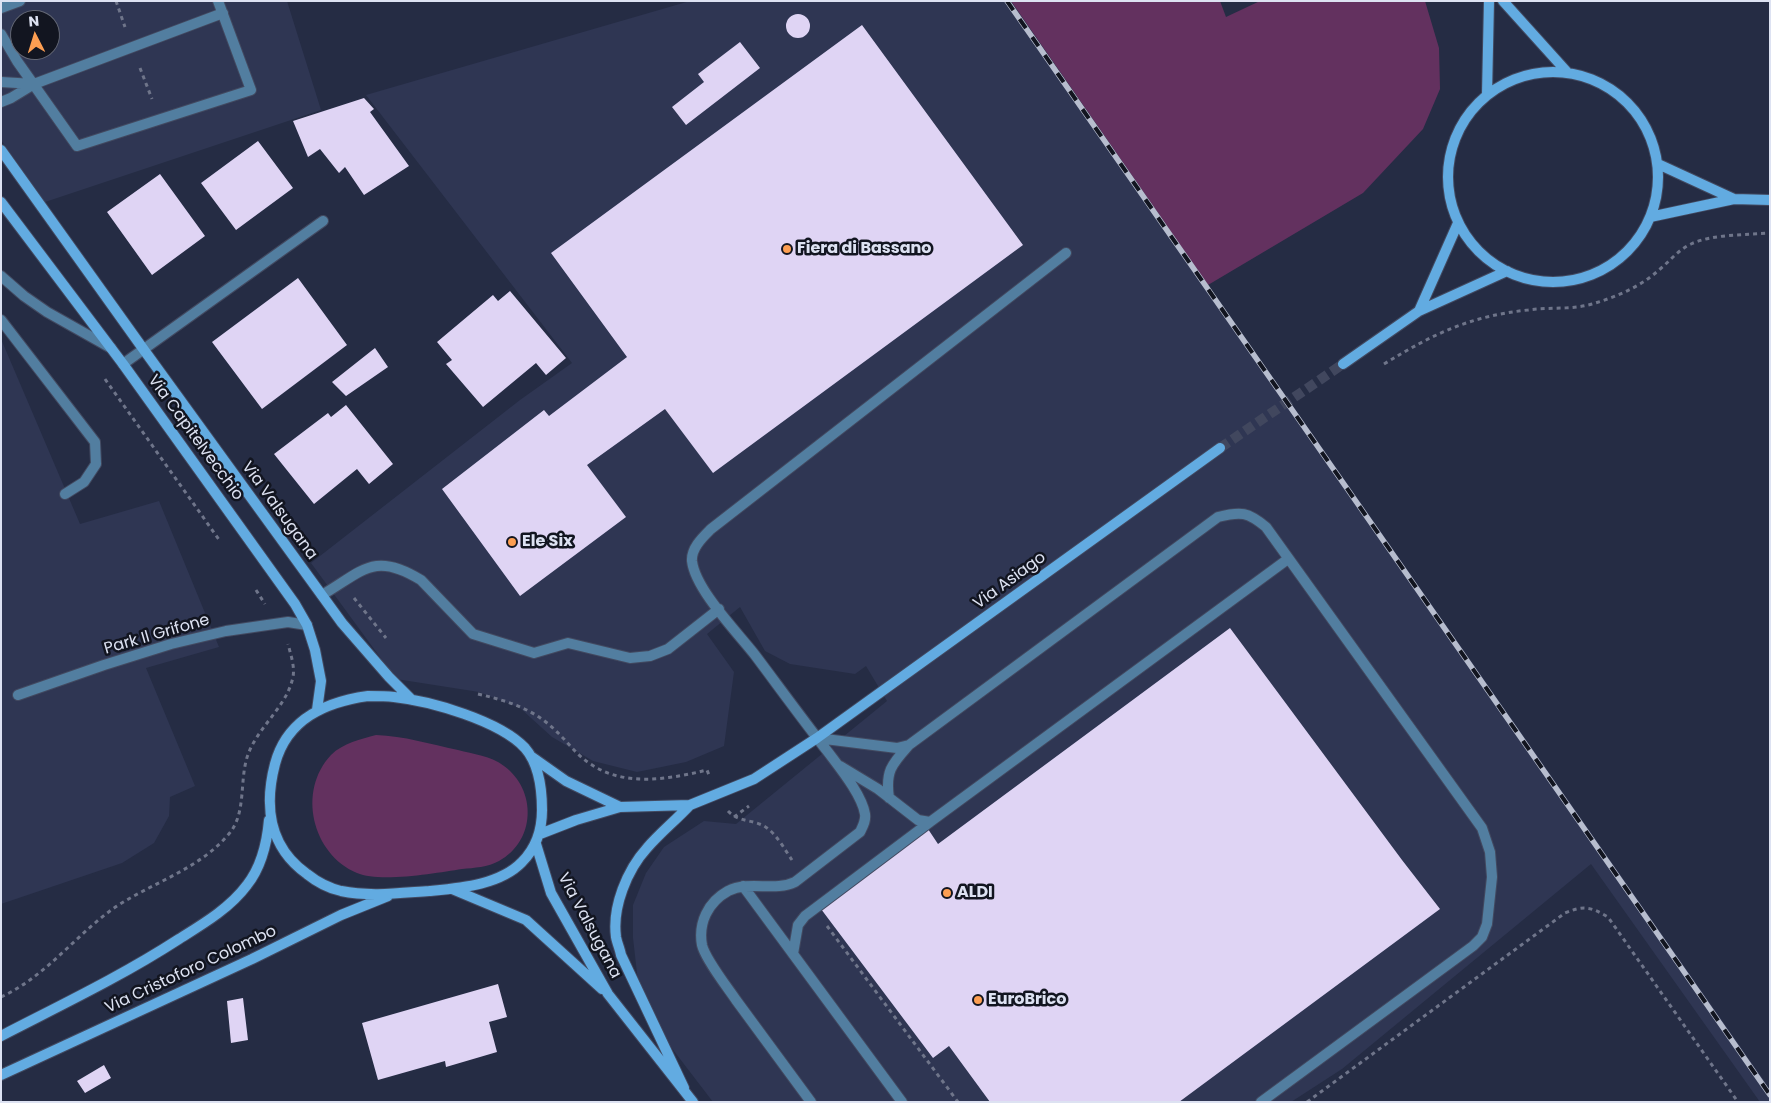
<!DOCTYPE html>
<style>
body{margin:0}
#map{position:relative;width:1771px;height:1103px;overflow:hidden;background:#252c44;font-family:Poppins,sans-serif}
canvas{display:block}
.frame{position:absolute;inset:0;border:2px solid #dde2f2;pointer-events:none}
.north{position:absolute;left:10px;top:10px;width:50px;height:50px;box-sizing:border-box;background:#121520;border:1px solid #636774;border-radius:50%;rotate:355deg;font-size:14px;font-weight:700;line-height:20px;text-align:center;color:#dde2f2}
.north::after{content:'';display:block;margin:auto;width:18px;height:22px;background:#fc9e52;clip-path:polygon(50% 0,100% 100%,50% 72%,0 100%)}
</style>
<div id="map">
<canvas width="1771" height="1103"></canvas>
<div class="frame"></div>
<div class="north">N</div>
</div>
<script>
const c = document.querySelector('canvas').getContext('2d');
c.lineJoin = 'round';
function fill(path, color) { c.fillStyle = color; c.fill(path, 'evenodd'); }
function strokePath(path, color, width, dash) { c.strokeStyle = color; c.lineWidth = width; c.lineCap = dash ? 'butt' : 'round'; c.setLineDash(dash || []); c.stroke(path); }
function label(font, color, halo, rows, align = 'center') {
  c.font = font + ' Poppins,sans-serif'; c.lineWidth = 5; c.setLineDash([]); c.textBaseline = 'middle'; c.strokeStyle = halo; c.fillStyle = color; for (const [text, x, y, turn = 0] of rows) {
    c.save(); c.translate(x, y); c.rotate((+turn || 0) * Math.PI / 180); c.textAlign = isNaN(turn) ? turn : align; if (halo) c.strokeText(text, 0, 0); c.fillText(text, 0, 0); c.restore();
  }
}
const built = new Path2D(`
 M1,1H287L321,110L45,202L1,140ZM20,20H50V50H20Z
 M690,1H1011L1117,157L1314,436L1770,1089V1102H1760L1591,864L1342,1069L1291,1102H713L641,1008L633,938V905L646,873L664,847L704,821L736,824L887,701L866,666L855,674L790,664L765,651L740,607L707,634L734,672L724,746L686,762L637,772L593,761L552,737L520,708L479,692L396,679L311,563L520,400L572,363L366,95Z
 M1,339L80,524L159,501L219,647L146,668L195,786L170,797L169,816L154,843L122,863L1,904Z`);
const green = new Path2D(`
 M1011,1H1220L1226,17L1260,1H1425L1439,48L1440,89L1423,129L1363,193L1208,285Z
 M376,735C404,736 430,744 458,750C473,754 491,756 504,766C537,790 536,841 499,861C488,867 474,868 462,869C436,873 380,883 357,873C312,854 297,791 331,755C343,743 361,739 376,735Z`);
const building = new Path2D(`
 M786 26a12 12 0 1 1 24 0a12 12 0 1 1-24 0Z
 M862,25L1023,245L713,473L665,409L587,465L626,517L520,596L442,489L544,410L549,416L627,357L551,253Z
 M740,42L760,68L686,125L672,107L704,82L698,74Z
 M364,98L374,109L370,112L409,166L364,195L345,167L339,173L320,149L308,157L293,121Z
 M258,141L293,188L236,230L201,183Z
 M160,174L205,236L152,275L107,212Z
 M298,278L347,345L262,409L212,342Z
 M510,291L566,358L546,375L536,363L483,407L446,364L452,360L437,342L493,295L498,301Z
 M375,348L388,367L346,396L332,382Z
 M346,405L393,464L369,484L357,469L314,504L274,454L328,413L331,417Z
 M1230,628L1402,860L1440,909L1179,1102H990L949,1046L933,1058L821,909L928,829L938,844Z
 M498,984L507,1017L489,1022L497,1052L446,1067L445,1061L378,1080L362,1023Z
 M243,998L248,1040L231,1043L227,1001Z
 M104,1065L111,1078L85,1093L77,1081Z`);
const secondaryTunnel = new Path2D(`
 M1220,448L1343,364`);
const path = new Path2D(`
 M116,1L125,27
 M140,68L152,99
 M1384,364C1433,334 1470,316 1528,310C1549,307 1571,310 1592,304C1616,297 1640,287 1659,270C1670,261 1678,250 1691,244C1712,234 1746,235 1770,233
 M105,379L220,541
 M256,590L265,604
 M354,598L386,638
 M478,694C508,701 534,709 556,731C568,742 577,756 592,765C626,787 670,779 707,770L709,775
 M728,811C739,823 755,819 767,828C777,835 785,850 792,860
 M734,817L749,806
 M827,926L958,1102
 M1,997C47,976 77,933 117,906C154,882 199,869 228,835C248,813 238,778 249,752C259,727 285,707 292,681C296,669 291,656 288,644
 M1307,1102L1565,913C1584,905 1591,907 1608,917L1738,1102`);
const service = new Path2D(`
 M1,8L20,1
 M1,34L17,61L77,146L251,90L218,1
 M1,82L34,84
 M1,102L11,98L34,84L223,13
 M1,276L24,296L47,312L111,348
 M1,320L95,442L96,464L84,482L65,494
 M123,364L323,221
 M322,595C363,571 374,551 421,580L473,634L534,653L568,643L630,658L650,656L668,649L719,609
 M18,695L104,665L171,644L226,631L288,622L307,625
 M817,738L897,748L909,745
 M840,766L878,789L918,820L930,822L1288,559
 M889,798C885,771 892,764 909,745L1218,517C1241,511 1248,512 1266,527L1482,828L1490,852L1492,877L1487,924L1482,937L1473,946L1261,1102
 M743,886L902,1102
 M793,954L798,925L805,916L930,822
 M811,1102C786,1068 761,1034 736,1000C728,988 705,959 702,945C698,923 708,902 728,891C750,880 774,892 795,882L860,832C863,826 866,821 865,814C862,795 840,768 828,752C803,720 779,687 755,655C737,632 695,589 692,561C691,548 703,537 711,529L1066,253`);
const secondary = new Path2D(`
 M1503,1L1567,72
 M1448 177a105 105 0 1 1 210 0a105 105 0 1 1-210 0Z
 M1487,94L1489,1
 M1,150L144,350L342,623L389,677L412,700
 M1658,164L1734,199
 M1,202L123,364L295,604L307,625L315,650L321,681L317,710
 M1650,217L1734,199L1770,200
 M1419,311L1458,223
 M1343,364L1419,311L1507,271
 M368,696C376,696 386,696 394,697C431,701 500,721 525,748C539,764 542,789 542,810C542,830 537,847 522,862C500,885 460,888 429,891C400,893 370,897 341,891C328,888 317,882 307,874C269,847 264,806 275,764C287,719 325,702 368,696Z
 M532,757L566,781L620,807
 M540,834L576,820L620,807L690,805L754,779L817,738L1220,448
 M536,844L551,893L608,994L693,1102
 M452,889L526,920L602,989
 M1,1036C61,1005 122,976 179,939C203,924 230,908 247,885C262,866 267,843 269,820
 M1,1075L252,959L341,915L388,896
 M684,1088L621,955C620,949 617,943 616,937C612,907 627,870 647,848C660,833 676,820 690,805`);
const rail = new Path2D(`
 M1007,1L1770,1095`);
const markers = [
 [787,249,5,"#fc9e52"],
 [512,542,5,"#fc9e52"],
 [947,893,5,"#fc9e52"],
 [978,1000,5,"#fc9e52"]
];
const poiNames = [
 ["Fiera di Bassano",797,249],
 ["Ele Six",522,542],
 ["ALDI",957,893],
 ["EuroBrico",988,1000]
];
const streetNames = [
 ["Via Capitelvecchio",195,438,54],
 ["Via Valsugana",279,511,54],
 ["Via Asiago",1010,581,-36],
 ["Park Il Grifone",157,635,-16],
 ["Via Valsugana",589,926,62],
 ["Via Cristoforo Colombo",191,970,-25]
];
fill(built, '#2f3653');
fill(green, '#63315f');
fill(building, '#dfd4f4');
strokePath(secondaryTunnel, '#41475e', 10, [10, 5]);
strokePath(service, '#424960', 12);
strokePath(secondary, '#424960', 12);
strokePath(path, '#6f758a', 3, [4, 4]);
strokePath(service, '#527ea0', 10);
strokePath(secondary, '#62abe1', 10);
strokePath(rail, '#b7bdce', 5.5);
strokePath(rail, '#121520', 4, [11]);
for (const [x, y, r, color] of markers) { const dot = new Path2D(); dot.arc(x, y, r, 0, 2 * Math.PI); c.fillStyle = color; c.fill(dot); strokePath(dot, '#121520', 2); }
label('bold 16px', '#dde2f2', '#121520', poiNames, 'left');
label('16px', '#dde2f2', '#121520', streetNames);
</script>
